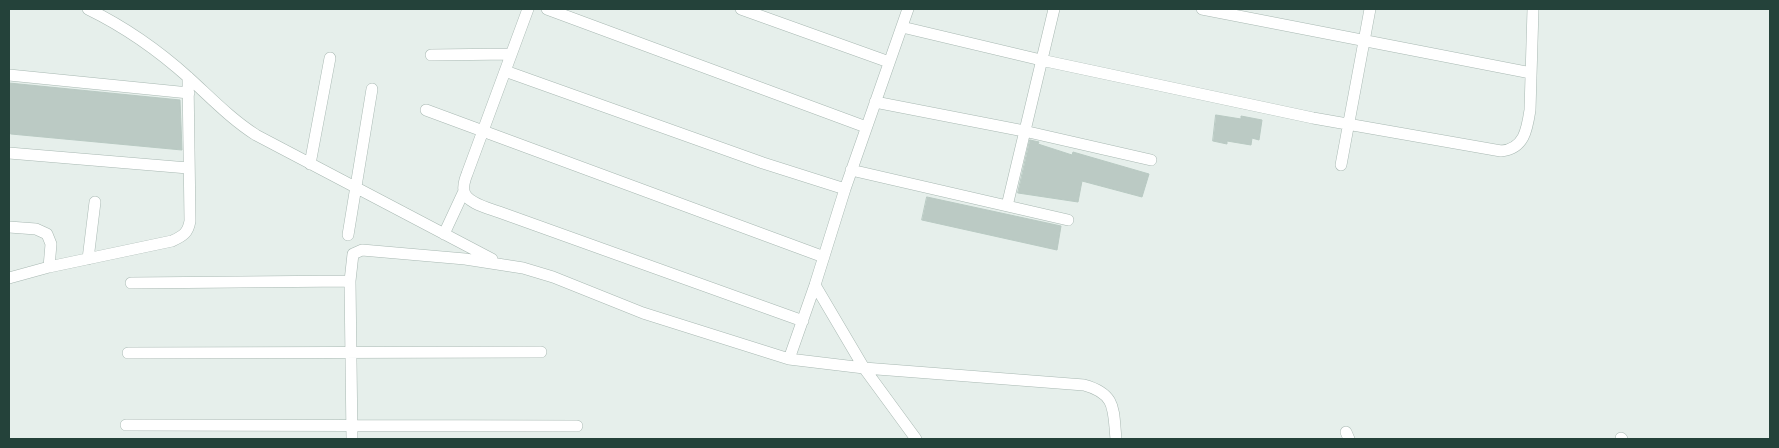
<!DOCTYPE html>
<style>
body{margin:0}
#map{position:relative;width:1779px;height:448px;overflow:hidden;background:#e6efeb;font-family:Helvetica,sans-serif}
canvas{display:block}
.frame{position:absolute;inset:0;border:10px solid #24423a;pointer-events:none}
</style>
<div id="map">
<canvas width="1779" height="448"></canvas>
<div class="frame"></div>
</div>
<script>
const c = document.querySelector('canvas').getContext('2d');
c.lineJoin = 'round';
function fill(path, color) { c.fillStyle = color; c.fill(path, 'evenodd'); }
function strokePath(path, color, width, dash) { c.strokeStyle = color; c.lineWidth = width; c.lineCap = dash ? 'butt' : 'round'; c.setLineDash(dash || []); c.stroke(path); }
const building = new Path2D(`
 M9,83L180,100L182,150L11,134L9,133Z
 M1216,115L1241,119V116L1262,120L1259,140L1252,138L1251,145L1227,141V144L1213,141Z
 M1030,140L1039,142L1038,144L1072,155L1073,152L1149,174L1142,197L1082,181L1078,202L1018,193Z
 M927,197L1061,226L1057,250L922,220Z`);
const minor = new Path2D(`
 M88,9C125,27 159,51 189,78C211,98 231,119 256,135L492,259
 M528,9L467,174C465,179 463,186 464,191C466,203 488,208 499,212L803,321
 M547,9L866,127
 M741,9L889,62
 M1202,9L1531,73
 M902,27L1041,60L1313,118L1501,151C1524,149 1527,130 1530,110L1533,9
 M431,55L511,54
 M505,71L763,163L845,189
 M9,75L189,93
 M875,102L1024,131L1151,160
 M426,110L824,257
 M9,153L188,168
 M310,164L330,58
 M1341,165L1370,9
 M851,170L1068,220
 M1007,206L1054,9
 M9,227L36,229L47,234L51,244L49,267
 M444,234L464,191
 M348,235L372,89
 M88,259L95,202
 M9,278L49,267L172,241C183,236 188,233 190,221L188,77
 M131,283L350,281
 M815,285L864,368L916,439
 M128,353L541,352
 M789,359L864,368L1084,385C1117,394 1113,410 1116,439
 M126,425L577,426
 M1346,432L1349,439
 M1621,438L1622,439
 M352,439L350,281L353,254L362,250L465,259L523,268L553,277L643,313L789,359L815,285L845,189L908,9`);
fill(building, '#bbcac4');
strokePath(building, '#b8c9c2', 1);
strokePath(minor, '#a8b8b2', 12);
strokePath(minor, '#fff', 11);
</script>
